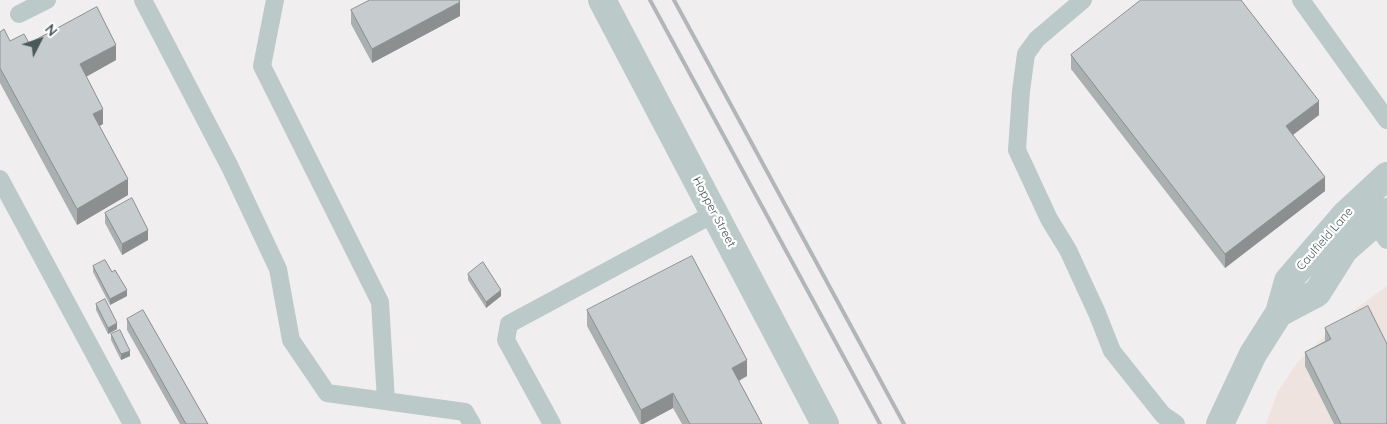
<!DOCTYPE html>
<style>
body{margin:0}
#map{position:relative;width:1387px;height:424px;overflow:hidden;background:#f1eef0;font-family:Quicksand,sans-serif}
canvas{display:block}
.north{position:absolute;left:15px;top:15px;width:50px;height:50px;-webkit-text-stroke:4px #fff;paint-order:stroke;rotate:49deg;font-size:14px;font-weight:700;line-height:20px;text-align:center;color:#495a59}
.north::after{content:'';display:block;margin:auto;width:18px;height:22px;background:#495a59;clip-path:polygon(50% 0,100% 100%,50% 72%,0 100%)}
</style>
<div id="map">
<canvas width="1387" height="424"></canvas>
<div class="north">N</div>
</div>
<script>
const c = document.querySelector('canvas').getContext('2d');
c.lineJoin = 'round';
function fill(path, color) { c.fillStyle = color; c.fill(path, 'evenodd'); }
function strokePath(path, color, width, dash) { c.strokeStyle = color; c.lineWidth = width; c.lineCap = dash ? 'butt' : 'round'; c.setLineDash(dash || []); c.stroke(path); }
function label(font, color, halo, rows, align = 'center') {
  c.font = font + ' Quicksand,sans-serif'; c.lineWidth = 4.5; c.setLineDash([]); c.textBaseline = 'middle'; c.strokeStyle = halo; c.fillStyle = color; for (const [text, x, y, turn = 0] of rows) {
    c.save(); c.translate(x, y); c.rotate((+turn || 0) * Math.PI / 180); c.textAlign = isNaN(turn) ? turn : align; if (halo) c.strokeText(text, 0, 0); c.fillText(text, 0, 0); c.restore();
  }
}
const commercial = new Path2D(`
 M1387,286V424H1266L1278,391L1297,363L1343,318Z`);
const lane = new Path2D(`
 M143,0L230,167L278,269L291,340L327,393L465,412L472,424
 M275,0L262,66L380,302L386,401
 M1083,0L1037,39L1026,54L1021,91L1017,150L1049,219L1068,250L1097,313L1112,351L1163,415L1176,424
 M1301,0L1387,120
 M19,14L47,0
 M0,179L132,424
 M1375,223L1387,240
 M552,424L506,340L509,324L715,213`);
const street = new Path2D(`
 M602,0L825,424
 M1279,313L1317,293L1344,250L1387,212
 M1220,424L1253,354L1279,313L1288,281L1346,214L1387,176`);
const rail = new Path2D(`
 M650,0L880,424
 M674,0L904,424`);
const wall = new Path2D(`
 M351,10L460,16L372,63L351,24Z
 M0,32L10,41L29,43L116,60L86,77L103,124L99,126L128,195L77,225L0,83Z
 M1071,55L1319,115L1293,135L1325,191L1225,268L1071,69Z
 M105,213L148,240L122,255L105,223Z
 M93,266L127,296L110,305L93,272Z
 M468,274L501,296L486,308L468,280Z
 M96,304L117,329L108,334L96,310Z
 M587,310L747,376L739,381L762,424H682L673,408L643,424H640L587,326Z
 M127,319L208,424H180L127,330Z
 M1325,328L1387,424H1334L1305,366V352L1325,341Z
 M111,334L130,356L121,360L111,340Z`);
const shadedWall = new Path2D(`
 M460,2V16L372,63V49Z
 M116,45V60L80,80V64Z
 M1319,101V115L1286,140V126Z
 M103,109V124L93,130V114Z
 M1325,177V191L1225,268V254Z
 M128,179V195L77,225V209Z
 M148,230V240L122,255V244Z
 M127,290V296L110,305V299Z
 M501,290V296L486,308V302Z
 M117,323V329L108,334V328Z
 M130,351V356L121,360V354Z
 M747,360V376L732,384V368Z
 M673,393V408L643,424H641V410Z`);
const building = new Path2D(`
 M370,0H459L460,2L372,49L351,10Z
 M1141,0H1241L1319,101L1286,126L1325,177L1225,254L1071,55Z
 M97,7L116,45L80,64L103,109L93,114L128,179L77,209L0,68V32L4,29L10,41L24,34L29,43Z
 M132,198L148,230L122,244L105,213Z
 M692,256L747,360L732,368L762,424H690L673,393L641,410L587,310Z
 M105,260L112,272L115,270L127,290L110,299L93,266Z
 M483,262L501,290L486,302L468,274Z
 M105,299L117,323L108,328L96,304Z
 M1368,306L1387,344V424H1341L1305,352L1331,339L1325,328Z
 M143,310L208,424H186L127,319Z
 M120,330L130,351L121,354L111,334Z`);
const streetNames = [
 ["Hopper Street",714,212,62],
 ["Caulfield Lane",1325,239,-49]
];
fill(commercial, '#efe3e0');
strokePath(lane, '#bbcac9', 18);
strokePath(street, '#bbcac9', 28);
strokePath(rail, '#b1b7b8', 4);
fill(wall, '#aaafb0');
fill(shadedWall, '#8b8f90');
fill(building, '#c6cccd');
strokePath(building, '#8b8f90', 1);
label('12px', '#495a59', '#fff', streetNames);
</script>
